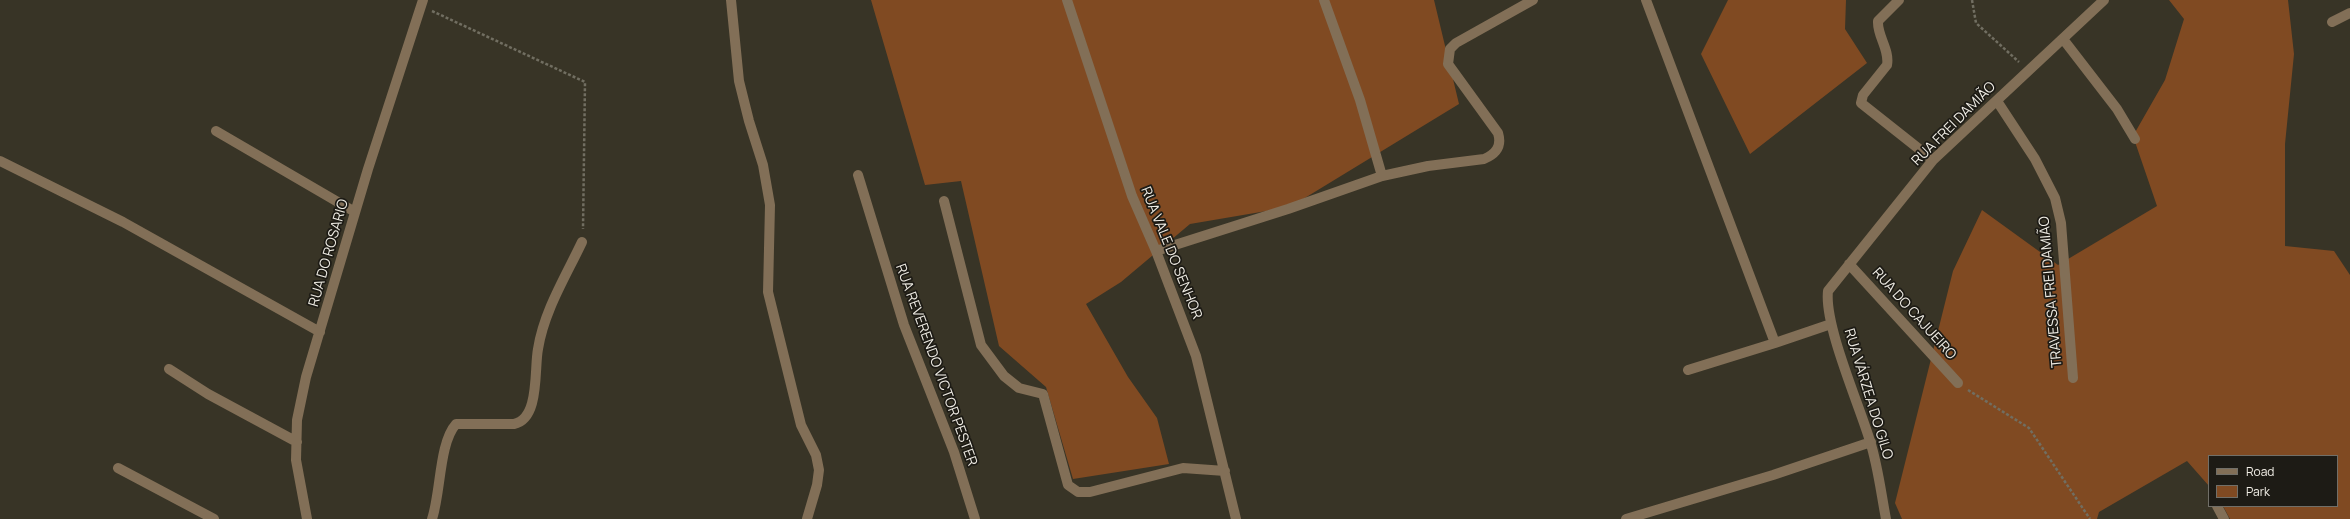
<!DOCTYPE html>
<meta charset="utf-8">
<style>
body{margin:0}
#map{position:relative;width:2350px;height:519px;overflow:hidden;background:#383426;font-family:Manrope,sans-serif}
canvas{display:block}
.legend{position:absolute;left:2208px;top:455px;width:130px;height:52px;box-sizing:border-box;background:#1d1b15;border:1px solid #716f68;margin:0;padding:5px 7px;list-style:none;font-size:12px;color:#f0ede5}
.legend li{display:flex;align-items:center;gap:8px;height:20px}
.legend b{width:20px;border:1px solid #716f68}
</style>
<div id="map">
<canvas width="2350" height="519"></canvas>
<ul class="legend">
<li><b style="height:5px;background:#826f57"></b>Road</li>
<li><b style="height:11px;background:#804a22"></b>Park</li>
</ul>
</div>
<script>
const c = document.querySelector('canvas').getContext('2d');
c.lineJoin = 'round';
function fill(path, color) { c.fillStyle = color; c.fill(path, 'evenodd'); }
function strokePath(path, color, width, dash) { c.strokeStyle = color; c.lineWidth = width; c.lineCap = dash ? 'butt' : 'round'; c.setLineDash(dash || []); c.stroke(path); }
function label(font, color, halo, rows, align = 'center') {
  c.font = font + ' Manrope,sans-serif'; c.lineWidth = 3.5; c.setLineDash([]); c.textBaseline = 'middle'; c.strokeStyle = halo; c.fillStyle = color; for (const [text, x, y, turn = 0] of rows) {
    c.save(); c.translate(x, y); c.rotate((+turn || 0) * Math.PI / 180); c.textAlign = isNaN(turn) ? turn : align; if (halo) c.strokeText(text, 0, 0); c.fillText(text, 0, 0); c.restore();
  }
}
const green = new Path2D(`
 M871,0H1434L1459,104L1290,207L1190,224L1121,282L1086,304L1128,377L1157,418L1169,464L1073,479L1046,387L999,346L961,181L925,185Z
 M1728,0H1846L1845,29L1867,63L1750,154L1701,54Z
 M2169,0H2288L2294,54L2285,144V246L2334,251L2350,275V519H2230L2223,506H2337V456H2209V486L2187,461L2099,512L2097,519H1902L1895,503L1953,271L1982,210L2058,265L2157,206L2133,136L2165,80L2184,19Z`);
const path = new Path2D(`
 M1972,0L1976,23L2019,62
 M432,11L585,82L583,229
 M1968,390L2029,428L2090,519`);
const minor = new Path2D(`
 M731,0L739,81L749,121L763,165L770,205L768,292L801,425L816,455L819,470L817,485L807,519
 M1067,0L1132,196L1156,251L1196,356L1236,519
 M1324,0L1360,100L1382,176
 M1646,0L1775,343L1831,324
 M1899,0L1878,21C1877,36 1890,50 1887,65L1863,95L1861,103L1933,160
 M2332,22L2350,13
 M2063,39L2117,109L2135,139
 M1997,101L2035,159L2055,198L2061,223L2073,378
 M216,131L355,212
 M0,161L123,222L320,332
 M858,175L904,325L954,452L975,519
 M944,201L981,345L1004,376L1019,388L1043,394L1068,485L1078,492H1090L1183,468L1225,471
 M1156,251L1288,209L1382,176L1428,166L1484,159C1496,154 1502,146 1498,133L1448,64L1450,49L1456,43L1533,0
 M1849,264L1958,383
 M169,369L208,394L297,442
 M1688,370L1775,343
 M118,468L214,519
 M2217,506L2224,519
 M307,519L296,460L297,420L306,377L368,169L423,0
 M432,519C441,492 439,443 456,424H514C540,419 534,369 538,349C544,311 566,276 582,242
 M1626,519L1773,475L1871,442
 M1886,519C1881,493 1878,466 1870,441C1859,404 1824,325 1828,291L1933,160L2104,0`);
const streetNames = [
 ["RUA FREI DAMIÃO",1954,124,-45],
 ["RUA DO ROSARIO",329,253,-74],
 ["RUA VALE DO SENHOR",1171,253,68],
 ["TRAVESSA FREI DAMIÃO",2051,292,-95],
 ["RUA DO CAJUEIRO",1914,314,48],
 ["RUA REVERENDO VICTOR PESTER",936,365,70],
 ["RUA VÁRZEA DO GILO",1868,394,73]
];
fill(green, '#804a22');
strokePath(path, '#716e61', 2.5, [3, 2]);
strokePath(minor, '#826f57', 10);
label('14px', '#f0ede5', '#1d1b15', streetNames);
</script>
